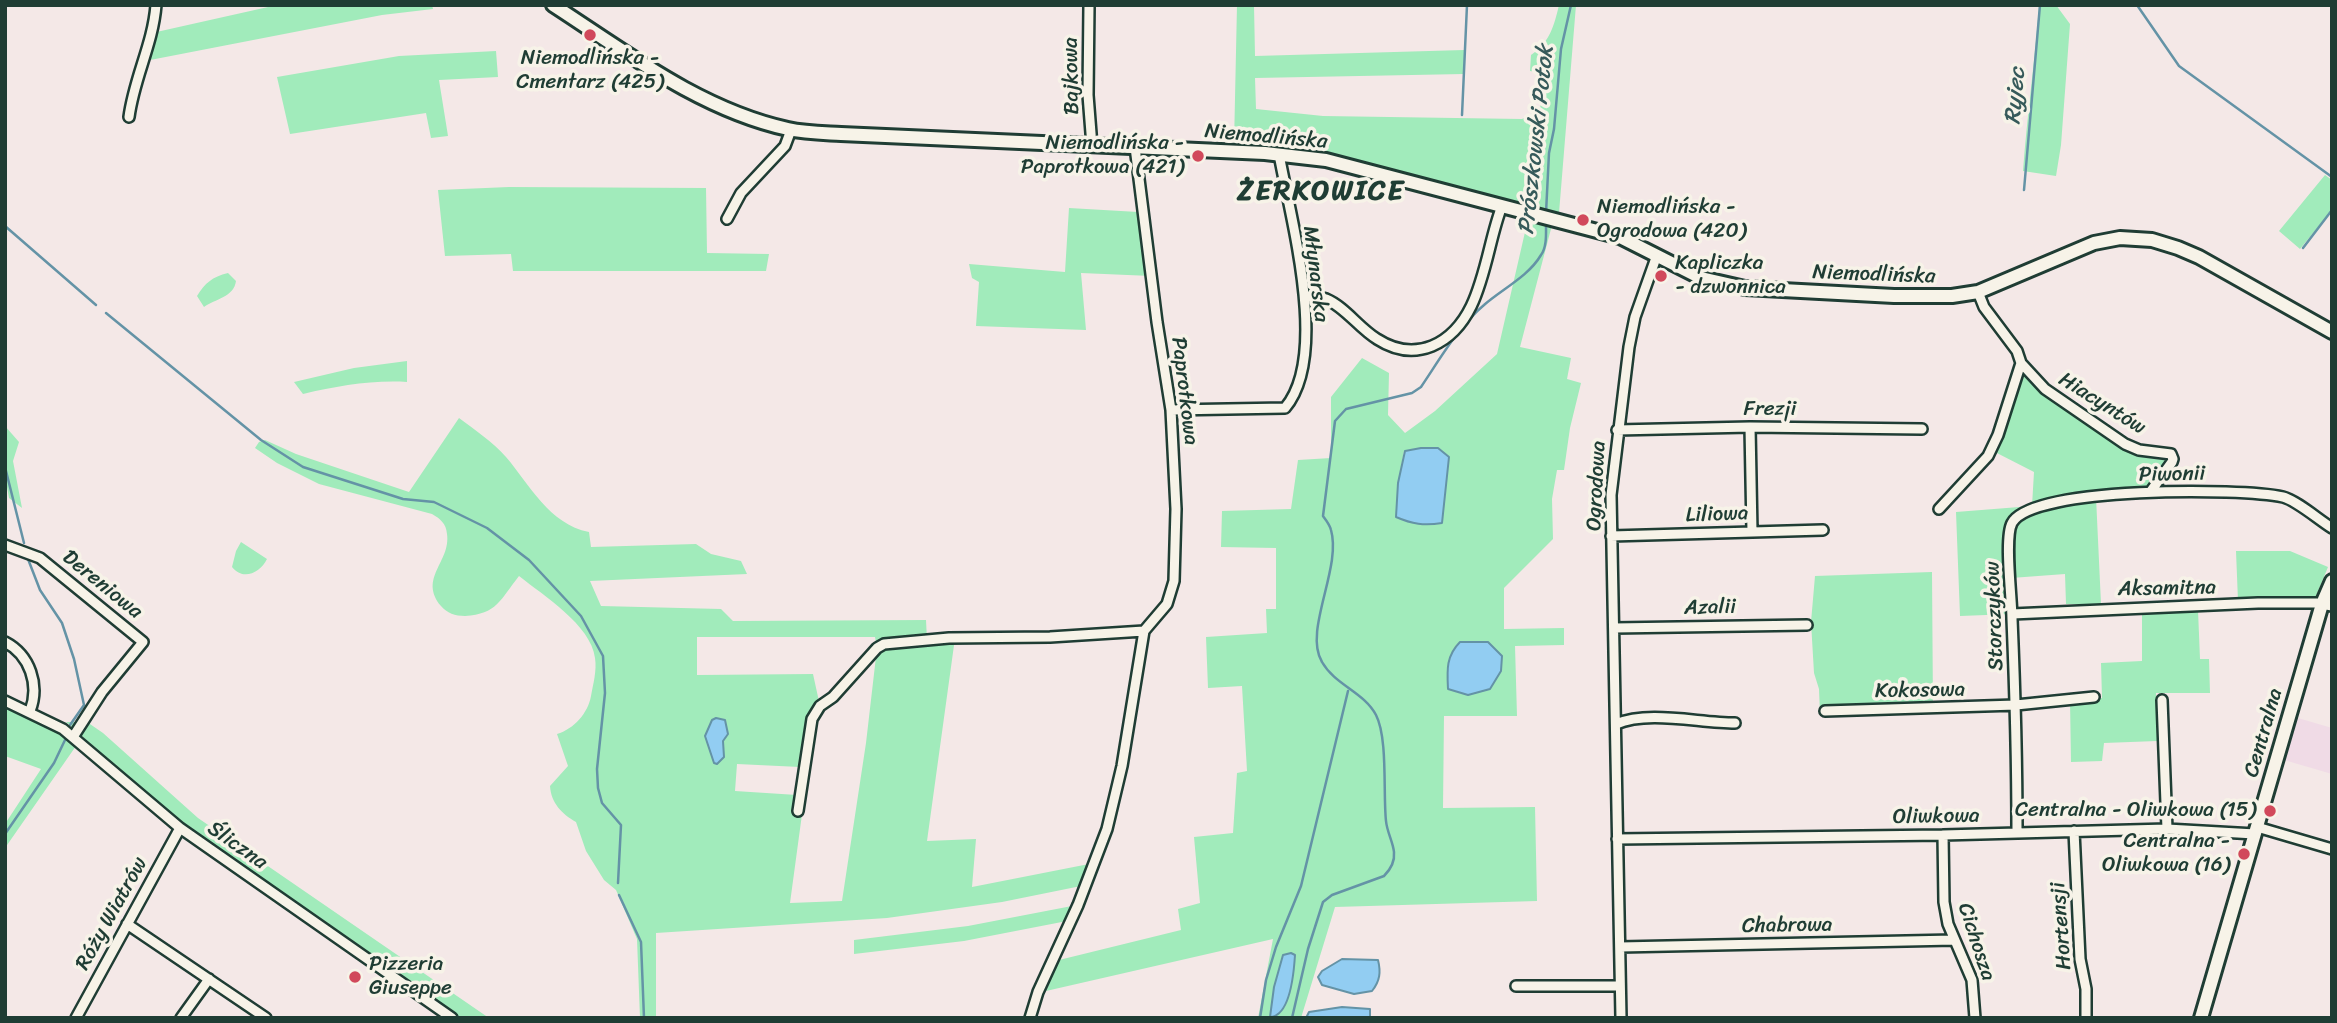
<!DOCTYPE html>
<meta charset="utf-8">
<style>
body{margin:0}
#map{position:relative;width:2337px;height:1023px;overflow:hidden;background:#f4e8e7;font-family:Sriracha,sans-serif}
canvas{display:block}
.frame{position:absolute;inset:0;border:7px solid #1f3d34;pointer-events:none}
</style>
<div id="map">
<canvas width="2337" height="1023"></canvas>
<div class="frame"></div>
</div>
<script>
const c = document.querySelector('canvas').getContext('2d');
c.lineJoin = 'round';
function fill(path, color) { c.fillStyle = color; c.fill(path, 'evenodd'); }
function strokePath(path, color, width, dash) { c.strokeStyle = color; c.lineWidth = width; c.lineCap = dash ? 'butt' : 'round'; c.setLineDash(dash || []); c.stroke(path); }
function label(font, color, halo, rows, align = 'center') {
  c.font = font + ' Sriracha,sans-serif'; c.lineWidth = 7; c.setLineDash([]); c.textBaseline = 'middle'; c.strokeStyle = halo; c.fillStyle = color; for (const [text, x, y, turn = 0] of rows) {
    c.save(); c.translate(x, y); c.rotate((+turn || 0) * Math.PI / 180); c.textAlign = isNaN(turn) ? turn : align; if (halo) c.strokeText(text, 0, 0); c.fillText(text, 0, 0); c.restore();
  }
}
const built = new Path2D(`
 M2298,718L2332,728V774L2284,760Z`);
const green = new Path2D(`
 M277,5H432L433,9L382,15L145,61L152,33Z
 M1237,5H1254L1255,56L1464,50V74L1255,78L1256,109L1323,116L1522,119L1540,109L1545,73L1530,71L1531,55C1550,42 1554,26 1559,5H1576L1559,213L1498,198L1401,180L1279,148L1234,145Z
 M2039,5H2056L2070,24L2061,145L2056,176L2023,171C2027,115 2035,61 2039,5Z
 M496,51L498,77L439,80L448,136L431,138L426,113L290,134L277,77L399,56Z
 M2325,175L2332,180V210L2300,249L2279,231Z
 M509,187L706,188L707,253L769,254L766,271H513L511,254L445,256L438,190Z
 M1069,208L1138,212L1151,276L1081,273L1086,330L976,326L979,282L972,278L969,264L1065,272Z
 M1528,219L1552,225L1520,347L1571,358L1567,379L1581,383L1570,428L1564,470H1557L1552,499L1553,539L1504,588V629L1564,628V645L1515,646L1517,716H1444L1443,808L1535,807L1537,901L1335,907L1301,1018H1258L1273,939L1046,991L1059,960L1181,930L1178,909L1200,903L1194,837L1233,833L1237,773L1247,771L1242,686L1208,688L1206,637L1267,633L1266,609H1276V548L1221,547L1222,511L1291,509L1298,460L1331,458V397L1362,358L1389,373L1388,415L1405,433L1435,411L1497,354ZM1404,451L1448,457L1445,486L1396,516L1398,483Z
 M228,273L236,281C234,297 215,299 204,307L197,296C205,283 212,277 228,273Z
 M407,361V382C371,380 338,386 303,394L294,382L354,368Z
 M2021,363L2045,389L2125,444L2173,459L2151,491L2096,497L2101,604H2066L2065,574L2011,578L2012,614L1960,616L1956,512L2032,506L2034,472L1991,450Z
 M459,418C475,430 493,442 506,457C530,485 549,524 589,532L591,547L696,544L711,554L741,561L747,574L590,581L601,606L721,609L733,621L926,620L927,640L955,638L927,841L976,839L972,887L1089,864L1081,886L1002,902L887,918L656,933V1018H640L637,939L616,890L604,880L586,851L576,822C562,814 551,803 550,786L568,766L557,734C574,729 588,713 591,696C593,684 597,671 595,658C591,625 544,596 519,576C500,600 497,614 465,616C455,616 447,613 441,606C418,578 451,562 447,534C446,524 441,519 432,514L319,484L277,463L255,448L259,442L265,440L296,454L409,492ZM697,637H875L877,648L866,743L842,901L790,903L805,792L797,795L735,791L737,764L800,767L804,761L820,706L813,674L697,675Z
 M5,426L19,442L13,461L22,508L9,498L5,476Z
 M241,542L267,559C260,573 243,581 232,567L236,551Z
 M2236,551H2290L2328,567L2314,601H2238Z
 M1932,572L1933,710L1820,714L1819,689L1814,673L1811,622L1815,576Z
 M2198,610L2200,659H2209L2210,693H2156L2157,741L2104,743L2102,761L2071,762L2070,700L2102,698L2101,663L2142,661V611Z
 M5,706L61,732L76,746L5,848V824L41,769L5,756Z
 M66,722H87L103,733L198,818L489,1018H461L190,831Z
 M1072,906L1067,921L964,941L854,954V940L968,926Z`);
const water = new Path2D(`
 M1421,448H1438L1449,457L1442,523C1424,526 1412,524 1396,517L1398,483L1405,451Z
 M1460,642H1488L1502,656L1501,671L1490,689L1468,695L1448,689C1447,670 1446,656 1460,642Z
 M716,718L725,720L728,734L723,741L724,757L717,764L714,763L705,736L712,720Z
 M1291,953L1295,955C1294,971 1291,1016 1270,1017L1274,987L1283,955Z
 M1342,959L1378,960C1381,972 1380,981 1372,991L1354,994L1322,985L1318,977L1322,971Z
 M1342,1007L1370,1009V1018H1306L1309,1012Z`);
const stream = new Path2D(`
 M2137,5L2179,66L2332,177
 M1462,115L1467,5
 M2024,190L2040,5
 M1546,213L1549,153L1554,129L1561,49L1571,5
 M5,226L96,305
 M2303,248L2332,210
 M106,313L261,440L303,467L403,499L434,502L487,528L529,560L581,616L603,656L605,693L597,769L598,788L602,803L621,825L618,883
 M5,467L24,543
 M28,559L40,590L62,623L74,659L84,705L70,725
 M5,834L54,763L65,740
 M619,895L641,942L644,1018
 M1260,1018L1266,980L1276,947L1301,886L1348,691
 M1292,1018L1308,949L1323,902L1332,895L1384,876C1390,870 1395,862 1394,852C1393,842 1387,832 1386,821C1383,794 1388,738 1376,715C1364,692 1335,685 1322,662C1303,631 1342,568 1331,530C1330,525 1326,520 1323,516L1335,421L1346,409L1412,393L1421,387C1440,359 1458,327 1484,305C1502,289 1528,277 1541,255C1547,247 1546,233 1546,224`);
const street = new Path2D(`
 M1089,5L1088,95L1092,146
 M129,117C134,78 153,44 156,5
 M727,219L741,193L785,146L791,130
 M1978,292L1984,307L2017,351L2021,363L2045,389L2125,444L2139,450L2171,454L2173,459L2172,462L2151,491
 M1305,296C1311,297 1320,297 1326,299C1345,307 1359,328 1377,339C1394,350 1412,354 1432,346C1484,324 1484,251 1502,206
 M1171,410L1285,408C1330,355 1290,217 1279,154
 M1750,427L1752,532
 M1617,430L1750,427L1922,429
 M1939,509L1988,456L1998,435L2021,363
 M1611,536L1823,530
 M5,545L40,558L143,642L102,692L73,737
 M2012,614L2258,603H2316L2332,606
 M1614,628L1807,625
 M5,642C30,655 40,685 30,711
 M2162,700L2167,829
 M5,701L63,729L180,828L452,1018
 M1825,711L2016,705L2094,697
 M1616,724C1649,710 1698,723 1735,723
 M798,811L812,719L820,706L833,697L877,648L884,644L949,638L1050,637L1144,631
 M2257,827L2332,849
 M2074,831L2080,959L2086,989V1018
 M2017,832C2017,761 2015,690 2012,619C2012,599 2004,538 2012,523C2032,486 2242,488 2283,497C2296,500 2319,520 2332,528
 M1943,835L1944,902L1948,924L1972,980L1975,1018
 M1617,839L1943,835L2167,829L2255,834
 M127,924L266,1018
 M1620,947L1954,940
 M1516,986H1620
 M76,1018L180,828
 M181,1018L209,979
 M1030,1018L1038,992L1078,905L1107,829L1122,766L1144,631L1167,604L1174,581L1176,509L1171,410L1157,322L1135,147
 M1621,1018L1611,495L1629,347L1635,317L1657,255`);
const secondary = new Path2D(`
 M553,5C627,53 701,110 788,129C806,133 824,133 841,134L1265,153L1326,160L1620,237L1701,278L1745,288L1894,296H1952L1978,292L2094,243L2120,238L2152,240L2178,248L2199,257L2332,332
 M2201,1018L2322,604L2332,581`);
const markers = [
 [590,35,7,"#d1495b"],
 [1198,156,7,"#d1495b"],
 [1583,220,7,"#d1495b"],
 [1661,276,7,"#d1495b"],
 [2270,811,7,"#d1495b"],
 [2244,854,7,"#d1495b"],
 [355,977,7,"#d1495b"]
];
const poiNames = [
 ["Niemodlińska -",590,59,"center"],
 ["Cmentarz (425)",590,83,"center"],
 ["Niemodlińska -",1184,144],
 ["Paprotkowa (421)",1184,168],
 ["Niemodlińska -",1597,208,"left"],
 ["Ogrodowa (420)",1597,232,"left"],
 ["Kapliczka",1675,264,"left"],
 ["- dzwonnica",1675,288,"left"],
 ["Centralna - Oliwkowa (15)",2256,811],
 ["Centralna -",2230,842],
 ["Oliwkowa (16)",2230,866],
 ["Pizzeria",369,965,"left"],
 ["Giuseppe",369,989,"left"]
];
const streetNames = [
 ["Bajkowa",1072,76,-91],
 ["Niemodlińska",1266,137,5],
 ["Młynarska",1315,274,83],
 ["Niemodlińska",1874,275,2],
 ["Paprotkowa",1184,391,83],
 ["Hiacyntów",2102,404,32],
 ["Frezji",1770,410],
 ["Piwonii",2172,475,-1],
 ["Ogrodowa",1597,486,-87],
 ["Liliowa",1717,515,-2],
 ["Dereniowa",102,585,39],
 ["Aksamitna",2167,589,-1],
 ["Azalii",1710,608,-1],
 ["Storczyków",1995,616,-92],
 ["Kokosowa",1920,691,-1],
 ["Centralna",2264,733,-74],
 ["Oliwkowa",1936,817,-1],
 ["Śliczna",237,846,35],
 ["Róży Wiatrów",112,914,-61],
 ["Chabrowa",1787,926,-1],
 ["Hortensji",2062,926,-94],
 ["Cichosza",1976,942,72]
];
const waterNames = [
 ["Ryjec",2016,96,-85],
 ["Prószkowski Potok",1537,140,-84]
];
const districtNames = [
 ["ŻERKOWICE",1321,192]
];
fill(built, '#f0dbe6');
fill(green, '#a1ebbb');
fill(water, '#92cdf2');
strokePath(water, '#6493a6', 2);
strokePath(stream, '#6493a6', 2.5);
strokePath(street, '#1f3d34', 14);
strokePath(secondary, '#1f3d34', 18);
strokePath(street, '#f7f3e8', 9);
strokePath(secondary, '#f7f3e8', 12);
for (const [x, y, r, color] of markers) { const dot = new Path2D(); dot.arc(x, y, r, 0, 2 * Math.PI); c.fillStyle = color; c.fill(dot); strokePath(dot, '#f7f3e8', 2.5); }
label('21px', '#1f3d34', '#f7f3e8', poiNames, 'right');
label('21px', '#1f3d34', '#f7f3e8', streetNames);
label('italic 23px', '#365a5a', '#f7f3e8', waterNames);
c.letterSpacing = '2px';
label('bold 28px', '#1f3d34', '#f7f3e8', districtNames);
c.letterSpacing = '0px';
</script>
